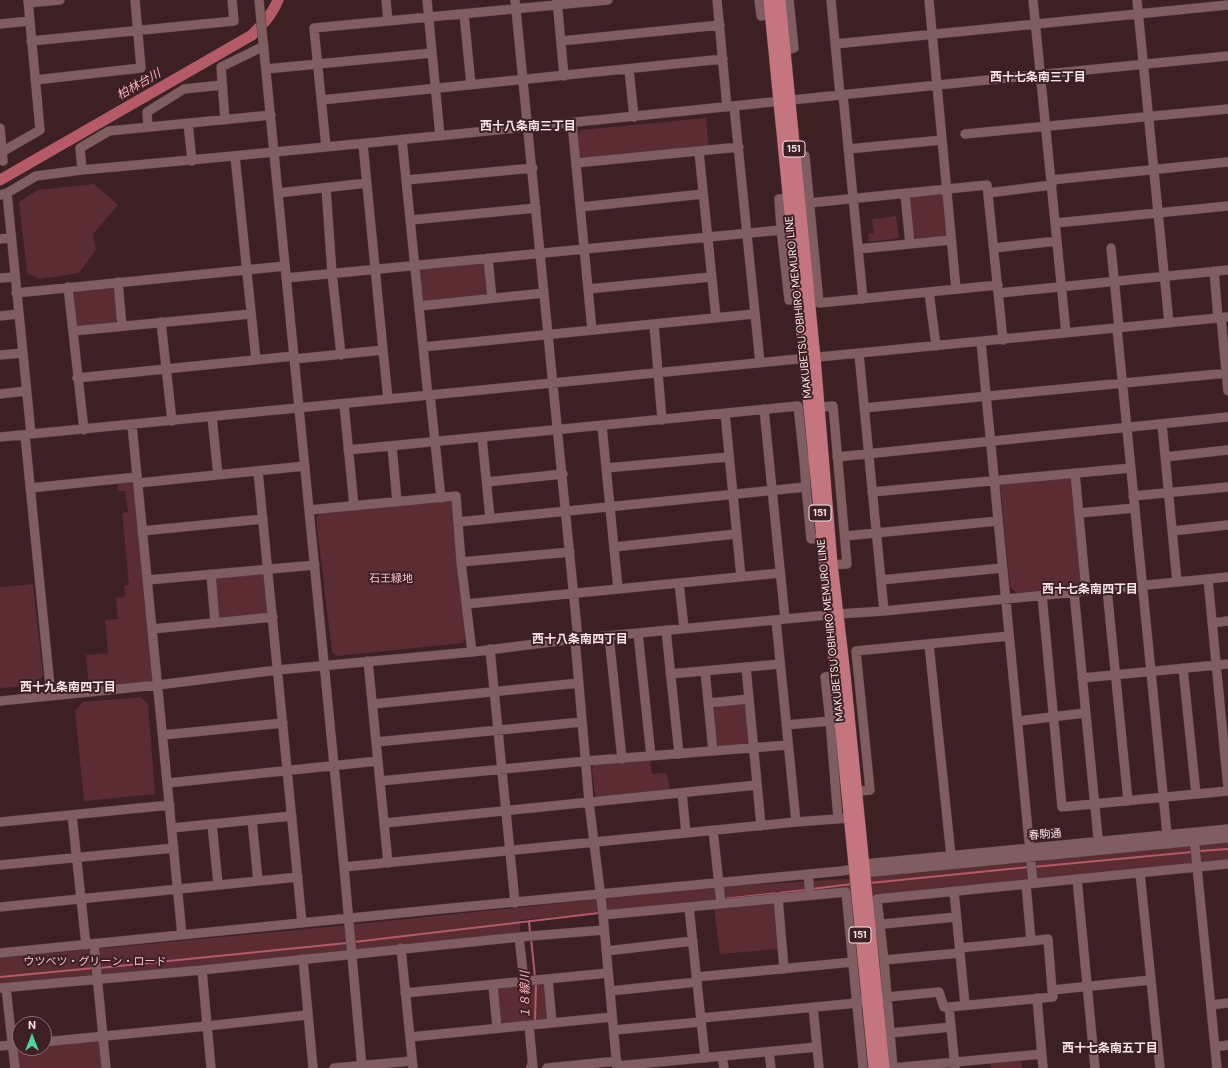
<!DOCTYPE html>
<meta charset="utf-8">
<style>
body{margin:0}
#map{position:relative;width:1228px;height:1068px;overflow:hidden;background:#3c2023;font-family:"DM Sans",sans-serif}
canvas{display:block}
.north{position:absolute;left:12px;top:1016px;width:40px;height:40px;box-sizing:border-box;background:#3c2023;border:1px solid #886f71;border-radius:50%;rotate:0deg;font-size:11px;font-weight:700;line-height:16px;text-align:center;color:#f9e5e7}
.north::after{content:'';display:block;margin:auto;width:14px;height:18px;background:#4dd39a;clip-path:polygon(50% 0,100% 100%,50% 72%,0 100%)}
</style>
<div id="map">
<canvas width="1228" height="1068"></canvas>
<div class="north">N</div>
</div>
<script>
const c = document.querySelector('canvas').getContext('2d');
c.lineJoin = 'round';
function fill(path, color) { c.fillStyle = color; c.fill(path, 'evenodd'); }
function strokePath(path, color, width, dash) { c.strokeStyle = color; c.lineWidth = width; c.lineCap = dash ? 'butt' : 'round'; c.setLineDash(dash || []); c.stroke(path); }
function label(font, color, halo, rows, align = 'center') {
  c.font = font + ' "DM Sans","Noto Sans JP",sans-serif'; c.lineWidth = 4; c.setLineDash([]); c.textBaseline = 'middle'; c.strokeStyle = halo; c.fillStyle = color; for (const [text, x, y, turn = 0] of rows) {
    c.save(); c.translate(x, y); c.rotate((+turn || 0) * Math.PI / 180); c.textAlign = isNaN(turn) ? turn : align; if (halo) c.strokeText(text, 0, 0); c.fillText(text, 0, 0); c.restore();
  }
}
const green = new Path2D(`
 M706,118L709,148L585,161L579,158L578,135L581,130Z
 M94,184L118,205L93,234L96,250L79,273L40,279L27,273L19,202L38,190Z
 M943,193L947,232L945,236L917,239L911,236L908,197Z
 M896,216L899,238L869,242L868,234L874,233L872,219Z
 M482,262L486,264L489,293L487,296L428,303L421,301L419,271L421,269Z
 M109,287L115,290L117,318L114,324L82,328L76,324L73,295L76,291Z
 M1072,477L1081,581L1078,586L1017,593L1010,587L1000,483Z
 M134,481L154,680L152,683L89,689L86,655L108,653L105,620L118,619L116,598L125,597L124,586L129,585L122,513L128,512L125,491H118V483Z
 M447,500L453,503L465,638L463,643L337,656L332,652L316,518L321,512Z
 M261,572L265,575L269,612L266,615L221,620L217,617L214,578Z
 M33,584L43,676L35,685L0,688V587Z
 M141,697L148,704L155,794L84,801L75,711L83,702Z
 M741,703L746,706L750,742L748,745L721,747L717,744L713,711L716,706Z
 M650,760L652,774L667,773L670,792L599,798L595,795L592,768L594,765Z
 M1228,842V861L871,897L870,887L520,920V934L0,985V958L339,926L718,887L876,877Z
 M772,903L776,905L779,949L720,954L714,908Z
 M543,983L545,985L549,1018L546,1021L500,1024L496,987Z
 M96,1039L100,1042L102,1068H18L16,1046L20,1048H44V1044Z
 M1021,1060L1022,1068H991L990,1063Z`);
const stream = new Path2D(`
 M1199,851L1228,849
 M1033,867L1192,852
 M870,883L1029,867
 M812,889L852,884
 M723,899L806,890
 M529,921L530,934
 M531,938L535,977
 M354,942L599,913
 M99,968L347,943
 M0,977L94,968
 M535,1021L536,984
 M527,1068L529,1061`);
const river = new Path2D(`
 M0,180L252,35C263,24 272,15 278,0`);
const minor = new Path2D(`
 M259,0L344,867L362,1068
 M386,0L388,21
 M427,0L440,136
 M515,0L578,639
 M557,0L564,76
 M717,0L727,107
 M759,0L761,16L777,14
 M831,0L840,95
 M929,0L956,289
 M1033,0L1066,333
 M1137,0L1169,323
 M28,3L60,0
 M464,14L471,85
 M0,24L30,21
 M31,41L234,21L232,0
 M561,41L720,25
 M835,44L1228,5
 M785,50L794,48L789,0
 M266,69L432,53
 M629,70L634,117
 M35,80L141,68L135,0
 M843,95L863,299
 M321,100L723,59
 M734,106L760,363
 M225,120L221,67L264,46
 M188,123L192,161
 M572,123L592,330
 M148,127L147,112L184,89L222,85
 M0,128L3,161
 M965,134L1228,109
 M402,140L428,396
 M363,144L383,350L388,399
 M326,147L314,28L608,0
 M848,149L942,140
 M699,152L716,318
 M0,153L40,130L28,0
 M235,156L256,360
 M795,156H805L819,303L998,285
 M576,163L739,147
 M82,170L80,148L109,131L271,115
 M407,180L533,168
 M1051,180L1228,162
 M326,188L332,273L341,355
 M7,193L31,434
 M278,193L367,183
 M988,193L1052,185
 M905,194L910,244
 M0,195L7,193L36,176L82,170C464,136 846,93 1228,56
 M809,203L987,185L1003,340
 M581,207L703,194
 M411,220L536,208
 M1056,223L1228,206
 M781,230L789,300H798
 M0,239L10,238
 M994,248L1057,241
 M1111,248L1119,328
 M858,249L951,240
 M488,258L492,298
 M1214,271L1218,318
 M0,278L14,277
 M286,278L781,230L779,199L795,197
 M118,282L122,326
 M68,287L84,430
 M588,289L711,277
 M929,292L936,346
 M16,293L285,266
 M999,293L1228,270
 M419,306L544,293
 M0,316L18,314
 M1221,318L1228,391
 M161,322L172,421
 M654,324L662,420
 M1117,328L1168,844
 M73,331L251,314
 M981,342L1033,883
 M423,347L754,314
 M859,354L884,611
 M0,355L22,353
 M294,359L383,350
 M77,378L294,356
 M0,394L26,391
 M430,395L441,498
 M344,404L354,506
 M819,407L833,406L847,564L826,565
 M864,408L1228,373
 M764,409L785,619
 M725,413L741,577
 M212,417L218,475
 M1162,424L1177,582
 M132,425L182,935
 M602,426L618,589
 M25,435L51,696
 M0,437L1228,317
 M482,437L490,518
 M392,446L397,502
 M348,450L798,406L804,461L819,460
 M837,457L1228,417
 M1165,457L1228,450
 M606,468L728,457
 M258,471L302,923
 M1075,473L1086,591
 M487,482L563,474
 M138,483L305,466
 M806,487L811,539L822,537
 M30,488L137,477
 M872,492L1131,468
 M1133,496L1228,487
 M309,510L456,496L461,562L472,652
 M1079,513L1135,508
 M458,522L806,487L804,461
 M142,531L263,519
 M1172,531L1228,525
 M845,536L998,521
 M614,547L736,534
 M461,562L570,552
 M211,574L215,623
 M1208,579L1228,788
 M148,580L315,565
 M881,580L1002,568
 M679,583L684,628
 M1107,589L1128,801
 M1074,592L1099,848
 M1042,595L1062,807L1228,791
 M466,604L780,573
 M776,620L796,822
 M1212,623L1228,621
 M152,629L273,617
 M666,630L679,754
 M638,633L651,756
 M609,636L622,759
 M575,639L589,802L603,915L617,1068
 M929,644L951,856
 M490,649L515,903
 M368,661L388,863
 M746,667L761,826
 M1183,668L1196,794
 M705,671L713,751
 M670,674L780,664
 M1082,678L1228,664
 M0,701L158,685L277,670L472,652L575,639L838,614L884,611L1228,577
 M709,703L749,699
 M373,704L579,683
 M830,721L838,819
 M1018,721L1085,713
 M786,725L830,721L825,677L841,675
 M163,735L283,723
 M376,742L582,722
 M380,781L586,761L788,745
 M168,783L378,761
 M850,792L870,790L856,651L1009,636
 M682,793L686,833
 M72,815L86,945
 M252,820L258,881
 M0,822L170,805
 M385,823L757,785
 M212,824L218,884
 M172,828L292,816
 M713,830L721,903
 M1194,837L1217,1068
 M0,865L174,848
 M344,867L796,822L849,818
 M859,871L864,873L1228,838
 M1140,873L1160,1068
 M808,874L810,895
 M1077,879L1095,1068
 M954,891L965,1005
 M778,897L784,969
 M0,907L298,877
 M689,907L705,1058
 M603,915L846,892L863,1068
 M873,925L956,917
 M519,937L524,981
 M1031,941L1048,939L1052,990
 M94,944L106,1068
 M401,948L413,1068
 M960,948L1031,941L1026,884
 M606,951L693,941
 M0,953L431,910L842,871L854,869L864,864L1228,829
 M303,959L313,1068
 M884,960L960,953
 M202,970L211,1068
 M696,977L853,962
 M548,979L552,1023
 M493,985L497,1028
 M0,988L202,970L519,937L604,930
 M6,988L15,1068
 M610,991L697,982
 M405,993L608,973
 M1037,998L1043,1068
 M1211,1005L1228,1003
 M813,1007L819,1068
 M949,1007L955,1067
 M701,1018L857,1003L887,997L939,992L944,1007H949L1053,997L1052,990L1151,980
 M529,1025L533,1068
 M614,1030L701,1022
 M890,1033L951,1027
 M410,1037L612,1017
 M44,1042L207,1026L307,1015
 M0,1046L20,1044
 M1216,1047L1228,1045
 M769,1052L771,1068
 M722,1056L724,1068
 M617,1066L817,1047
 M334,1068L412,1061
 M547,1068L617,1061
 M892,1068L1042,1054
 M893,1068L884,960L877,899L1228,864`);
const major = new Path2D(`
 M769,0L874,1068
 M780,0L815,358L832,564L845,675L884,1068`);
const shields = [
 [794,149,22],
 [820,513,22],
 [860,935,22]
];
const shieldNames = [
 ["151",794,149],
 ["151",820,513],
 ["151",860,935]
];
const streetNames = [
 ["MAKUBETSU OBIHIRO MEMURO LINE",799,307,-96],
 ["MAKUBETSU OBIHIRO MEMURO LINE",831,630,-96],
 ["春駒通",1045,835,-5]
];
const parkNames = [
 ["石王緑地",391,579],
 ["ウツベツ・グリーン・ロード",95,962]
];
const neighbourhoodNames = [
 ["西十七条南三丁目",1038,78],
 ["西十八条南三丁目",528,127],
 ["西十七条南四丁目",1090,590],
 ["西十八条南四丁目",580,640],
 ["西十九条南四丁目",68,688],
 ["西十七条南五丁目",1110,1049]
];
const waterNames = [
 ["柏林台川",139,85,-30],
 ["１８線川",526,995,-91]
];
fill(green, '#5c2c33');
strokePath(stream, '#b45a68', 2);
strokePath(river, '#b45a68', 11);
strokePath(minor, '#563d41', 10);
strokePath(major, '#563d41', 12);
strokePath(minor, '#7f5d61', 9);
strokePath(major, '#c57580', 11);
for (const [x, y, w] of shields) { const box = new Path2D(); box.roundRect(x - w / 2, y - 8, w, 16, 3); c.fillStyle = '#3c2023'; c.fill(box); strokePath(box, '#f9e5e7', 1); }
label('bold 10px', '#f9e5e7', null, shieldNames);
label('11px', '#f9e5e7', '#3c2023', streetNames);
label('11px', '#f8c5ca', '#3c2023', parkNames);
label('bold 12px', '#f9e5e7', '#3c2023', neighbourhoodNames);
label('italic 12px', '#fcb1ba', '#3c2023', waterNames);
</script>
